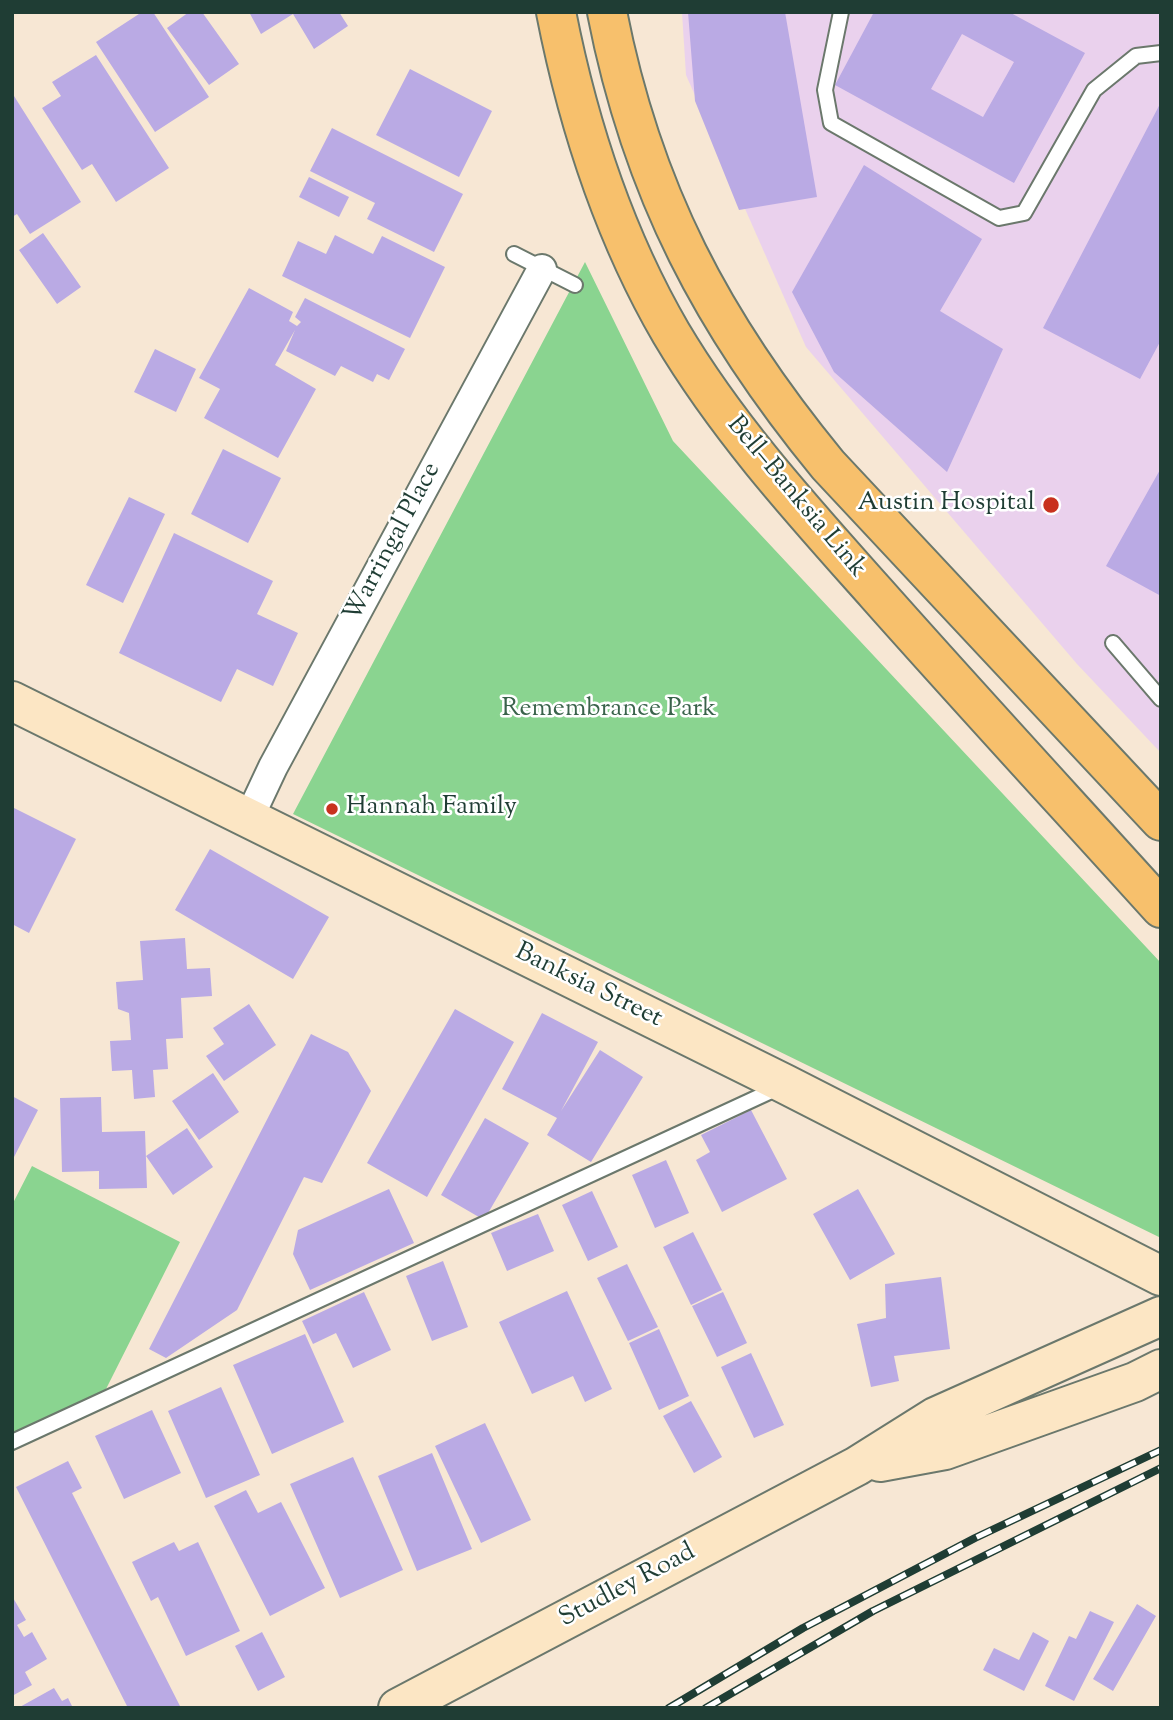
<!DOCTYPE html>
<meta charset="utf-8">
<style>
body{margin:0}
#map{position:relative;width:1173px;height:1720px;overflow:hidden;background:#f7e7d4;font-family:"Sorts Mill Goudy",serif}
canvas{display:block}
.frame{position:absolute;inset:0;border:14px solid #1f3d34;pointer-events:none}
</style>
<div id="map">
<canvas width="1173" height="1720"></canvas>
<div class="frame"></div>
</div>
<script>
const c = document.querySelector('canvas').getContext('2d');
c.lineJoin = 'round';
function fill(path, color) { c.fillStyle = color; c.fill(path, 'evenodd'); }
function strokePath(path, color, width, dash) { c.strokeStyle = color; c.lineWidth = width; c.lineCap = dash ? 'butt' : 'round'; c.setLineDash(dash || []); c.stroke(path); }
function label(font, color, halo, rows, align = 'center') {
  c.font = font + ' "Sorts Mill Goudy",serif'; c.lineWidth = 5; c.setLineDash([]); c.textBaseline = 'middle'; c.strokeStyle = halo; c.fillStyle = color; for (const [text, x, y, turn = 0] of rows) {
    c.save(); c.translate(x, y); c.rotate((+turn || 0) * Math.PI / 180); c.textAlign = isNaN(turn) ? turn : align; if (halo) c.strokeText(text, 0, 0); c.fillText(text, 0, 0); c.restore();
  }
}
const built = new Path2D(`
 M682,12H1161V753L1077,664L806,347L686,75Z`);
const green = new Path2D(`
 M585,262L673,441L1161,963V1238L293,814Z
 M32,1166L180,1242L105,1391L12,1435V1205Z`);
const building = new Path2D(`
 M142,12H153L209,97L155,132L96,42Z
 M189,12H202L239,64L209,85L167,28Z
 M249,12H339L348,26L314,49L293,14L261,34Z
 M688,12H785L817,197L739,210L695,101Z
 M874,12H1009L1085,53L1014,183L835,85ZM962,34L1014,62L983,117L931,89Z
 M96,55L169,168L116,202L92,164L82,170L42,108L61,96L52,82Z
 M410,69L492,111L459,177L376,135Z
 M14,96L81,202L30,234L17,214L12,217Z
 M1161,102V340L1140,379L1043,328Z
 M332,128L463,194L434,252L367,219L375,203L310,171Z
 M864,165L982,239L940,311L1003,349L947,472L834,372L792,292Z
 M309,177L349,197L339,217L299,197Z
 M43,233L81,287L57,304L19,250Z
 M335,235L373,254L382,236L445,267L410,338L282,276L298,241L326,254Z
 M249,288L293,312L289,321L297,326L301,322L295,317L305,298L405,349L389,380L377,374L373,382L341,366L335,376L286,351L295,330L275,365L316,389L278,458L204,418L220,389L199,378Z
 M155,349L196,369L176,412L134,392Z
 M223,449L281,478L248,543L191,514Z
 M1161,468V596L1106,566Z
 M129,497L165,514L123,603L86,585Z
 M174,533L273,581L257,614L298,633L273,686L237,669L221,702L119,653Z
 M12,807L76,839L29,933L12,924Z
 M210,849L329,917L293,979L175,910Z
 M185,938L187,969L210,968L212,996L181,998L183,1038L166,1039L168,1069L153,1070L155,1097L134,1099L132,1070L112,1071L110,1041L131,1040L129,1013L118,1009L116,982L143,980L140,941Z
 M249,1004L276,1045L224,1081L206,1056L224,1044L213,1028Z
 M455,1009L514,1042L427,1197L367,1163Z
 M542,1013L598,1042L561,1111L600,1050L643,1077L591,1162L547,1135L557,1118L502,1089Z
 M311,1034L348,1052L371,1091L322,1183L304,1177L237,1310L166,1358L149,1349Z
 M213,1073L239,1112L199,1140L172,1101Z
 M12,1096L38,1110L12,1161Z
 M101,1097L102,1132L145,1131L147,1188L99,1189V1171L62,1172L60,1098Z
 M751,1110L787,1179L722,1212L696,1160L710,1152L701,1135Z
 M485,1118L529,1143L484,1220L441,1195Z
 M187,1128L213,1167L173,1195L146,1156Z
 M666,1160L689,1213L655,1228L632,1175Z
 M389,1189L414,1243L310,1290L293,1254L298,1230Z
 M858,1189L895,1254L850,1280L813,1214Z
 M592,1191L618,1247L588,1261L562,1205Z
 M538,1214L554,1251L507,1271L491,1233Z
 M693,1232L722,1290L691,1305L663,1247Z
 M443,1261L468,1327L432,1341L406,1276Z
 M627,1264L658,1327L628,1341L597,1278Z
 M941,1277L950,1349L894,1356L899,1381L871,1387L857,1324L886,1318L885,1284Z
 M567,1291L612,1389L585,1402L573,1376L532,1394L499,1322Z
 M364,1292L391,1350L353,1368L336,1333L313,1344L302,1321Z
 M723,1292L747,1343L717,1357L692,1306Z
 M659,1329L689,1396L659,1410L629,1343Z
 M305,1334L344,1422L272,1454L233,1365Z
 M751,1353L784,1425L754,1438L721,1367Z
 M221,1387L260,1475L206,1498L168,1411Z
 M691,1401L722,1457L694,1473L663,1416Z
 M152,1410L181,1473L124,1499L95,1436Z
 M485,1423L531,1520L481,1543L435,1446Z
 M432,1453L472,1549L417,1571L378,1476Z
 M353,1457L403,1570L340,1598L290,1484Z
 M68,1461L82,1488L72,1493L181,1708H128L16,1487Z
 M246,1490L258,1513L281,1502L325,1588L270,1616L214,1506Z
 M174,1542L179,1551L198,1542L240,1631L186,1656L158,1597L151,1601L132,1562Z
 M12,1596L26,1620L17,1625L24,1637L32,1632L47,1659L25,1672L32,1685L12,1696Z
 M1137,1604L1156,1616L1113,1691L1093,1679Z
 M1090,1611L1114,1622L1074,1701L1045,1686L1069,1636L1076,1639Z
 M262,1632L285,1677L258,1691L235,1646Z
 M1033,1632L1049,1641L1024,1691L983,1670L994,1648L1019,1660Z
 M54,1688L62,1701L68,1698L73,1708H18Z`);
const lane = new Path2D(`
 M841,12L825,90L831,123L999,218L1024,213L1094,90L1136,56L1161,53
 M514,254L575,285
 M1113,643L1161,699
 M12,1442L780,1087`);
const street = new Path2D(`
 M249,818L273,767L542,269`);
const secondary = new Path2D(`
 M12,701L785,1084L1161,1276
 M880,1462L945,1450L1135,1382L1161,1369
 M398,1708L857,1466L935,1417L1161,1316`);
const highway = new Path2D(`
 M556,12C578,124 614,235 671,333C728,429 802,510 876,593C970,699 1066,803 1161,908
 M607,12C642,191 713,325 828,465L1161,821`);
const rail = new Path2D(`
 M669,1708L803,1628L975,1538L1161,1450
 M706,1708L873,1611L1161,1468`);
const markers = [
 [1051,505,9,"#c8321e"],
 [332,809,7,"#c8321e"]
];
const streetNames = [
 ["Bell–Banksia Link",795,498,50],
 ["Warringal Place",394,543,-62],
 ["Banksia Street",588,987,26],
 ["Studley Road",628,1587,-28]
];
const poiNames = [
 ["Austin Hospital",1035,505],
 ["Hannah Family",346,809,"left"]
];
const parkNames = [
 ["Remembrance Park",609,711]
];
fill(built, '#ead1ed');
fill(green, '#8ad490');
fill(building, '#baaae4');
strokePath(lane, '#6b786c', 18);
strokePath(street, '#6b786c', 32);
strokePath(secondary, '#6b786c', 42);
strokePath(highway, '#6b786c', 42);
strokePath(lane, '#fff', 14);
strokePath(street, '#fff', 28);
strokePath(secondary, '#fce6c4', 38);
strokePath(highway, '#f7c06c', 38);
strokePath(rail, '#1f3d34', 8);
strokePath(rail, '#fff', 5, [16]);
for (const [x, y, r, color] of markers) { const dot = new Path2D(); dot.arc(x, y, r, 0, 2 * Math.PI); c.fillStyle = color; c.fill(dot); strokePath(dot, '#fff', 2.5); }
label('26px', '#1f3d34', '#fff', streetNames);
label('26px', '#1f3d34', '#fff', poiNames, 'right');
label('26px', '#3a634b', '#fff', parkNames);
</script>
